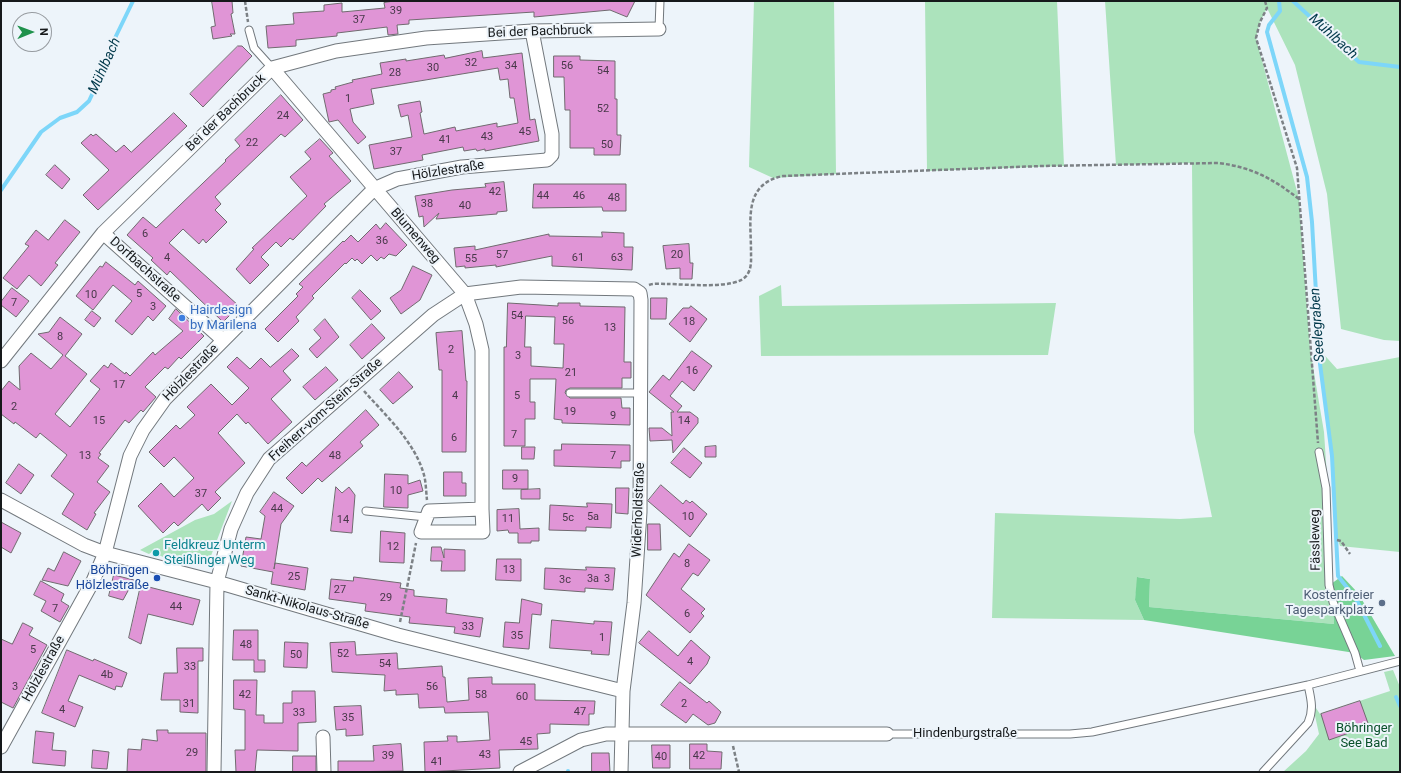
<!DOCTYPE html>
<meta charset="utf-8">
<style>
body{margin:0}
#map{position:relative;width:1401px;height:773px;overflow:hidden;background:#edf4fa;font-family:Roboto,sans-serif}
canvas{display:block}
.frame{position:absolute;inset:0;border:2px solid #16191b;pointer-events:none}
.north{position:absolute;left:12px;top:12px;width:40px;height:40px;box-sizing:border-box;background:#edf4fa;border:1px solid #979ca1;border-radius:50%;rotate:89deg;font-size:11px;font-weight:700;line-height:16px;text-align:center;color:#16191b}
.north::after{content:'';display:block;margin:auto;width:14px;height:18px;background:#1f924c;clip-path:polygon(50% 0,100% 100%,50% 72%,0 100%)}
</style>
<div id="map">
<canvas width="1401" height="773"></canvas>
<div class="frame"></div>
<div class="north">N</div>
</div>
<script>
const c = document.querySelector('canvas').getContext('2d');
c.lineJoin = 'round';
function fill(path, color) { c.fillStyle = color; c.fill(path, 'evenodd'); }
function strokePath(path, color, width, dash) { c.strokeStyle = color; c.lineWidth = width; c.lineCap = dash ? 'butt' : 'round'; c.setLineDash(dash || []); c.stroke(path); }
function label(font, color, halo, rows, align = 'center') {
  c.font = font + ' Roboto,sans-serif'; c.lineWidth = 4; c.setLineDash([]); c.textBaseline = 'middle'; c.strokeStyle = halo; c.fillStyle = color; for (const [text, x, y, turn = 0] of rows) {
    c.save(); c.translate(x, y); c.rotate((+turn || 0) * Math.PI / 180); c.textAlign = isNaN(turn) ? turn : align; if (halo) c.strokeText(text, 0, 0); c.fillText(text, 0, 0); c.restore();
  }
}
const green = new Path2D(`
 M754,1H834L836,174L773,178L749,167Z
 M925,1H1057L1064,166L927,171Z
 M1105,1H1400V341L1384,340L1341,329L1327,194L1295,65L1267,8L1260,22L1256,38L1299,199L1310,349L1324,432L1330,522L1331,584L1334,624L1149,607L1150,579L1138,577L1135,600L1144,620L992,618L995,513L1180,519L1212,517L1194,432L1192,163L1116,165Z
 M781,285L782,306L1056,303L1048,355L761,356L759,296Z
 M1319,349L1337,369L1400,357V552L1340,546L1335,531L1332,456Z
 M232,501L209,561L200,566L163,557L159,555L160,549L157,548L149,554L140,550L195,520L214,514Z
 M1393,670L1400,687V772H1283L1306,751L1319,734L1312,702L1320,714L1390,691L1384,672Z`);
const forest = new Path2D(`
 M1342,576L1358,593L1395,656L1364,660L1355,653L1144,620L1135,600L1137,577L1150,579L1149,607L1334,624L1331,584Z`);
const stream = new Path2D(`
 M1279,1L1280,11L1269,25L1267,32L1307,177L1312,222L1320,364L1332,456L1338,576L1356,599L1380,646
 M1293,1L1359,62L1400,67
 M1,190L41,132L60,118L77,112L89,101L101,75L116,36L133,1
 M1396,697L1400,706
 M568,771V772`);
const building = new Path2D(`
 M212,1H232L233,13L231,14L235,34H230L232,36L213,39L211,27L215,26Z
 M394,1H635L627,17L610,10L534,17V12L409,20V24L397,25L398,34L388,35L387,27L337,33V36L296,40V46L268,48L266,26L294,24L293,13L324,11V5L342,3V12L385,8L384,3Z
 M238,46H242L252,56L203,107L190,94Z
 M482,51L483,58L522,53L530,120L535,119L539,141L485,151V149L477,151L476,149L464,151L463,147L422,155L423,160L374,169L369,145L412,137L408,115L401,117L398,105L420,101L422,112L420,113L424,134L455,127L456,131L497,123V127L518,123L514,98H510L508,79L500,80L498,68L371,89L374,104L350,109L353,122L366,137L358,144L338,120L329,122L323,94L331,92V90L336,89L335,87L353,82L352,80L382,74L380,63L406,59V61L444,55L445,58Z
 M554,56H580V60L615,61V99H617V135H621L620,155H594V148H570V110H565L564,77H554Z
 M281,95L303,120L285,137L281,134L215,197L221,204L215,210L227,222L206,243L203,239L199,244L183,229L169,243L239,306L223,322L170,271L167,275L151,260L153,258L127,235L143,217L156,228L226,161L225,160L240,146L235,140Z
 M174,113L187,126L98,210L83,195L109,170L81,143L91,134L93,136L96,134L116,152L124,145L131,152Z
 M320,139L333,153L329,156L351,181L324,204L326,206L293,240L290,238L281,247L276,242L261,257L269,265L250,284L236,269L254,249L252,248L307,196L290,177L311,159L305,152Z
 M55,165L70,179L62,189L46,175Z
 M504,182L507,211L497,212V214L436,219L439,213L424,227L423,216L419,217L415,196L452,190L486,187L485,184Z
 M534,184H626V211H603L602,207L533,208Z
 M65,220L80,232L55,263L58,265L41,286L29,275L17,289L3,278L29,246L25,244L36,230L48,240Z
 M386,223L407,245L396,256L389,254L384,259L381,257L377,261L371,255L362,264L357,259L355,261L352,258L346,264L345,263L312,296L314,298L296,317L299,321L278,342L265,329L298,296L296,294L303,287L299,284L343,241L344,242L351,235L358,242L376,224L380,229Z
 M602,232L624,233V247H633L632,270L552,266V256L496,267V265L465,268V266L456,267L454,248L475,246V250L549,234V236L602,237Z
 M689,244L690,263H693L692,279H680V268L666,269L663,246Z
 M106,262L135,285L138,281L166,306L153,321L148,316L132,335L115,321L132,301L113,285L93,310L76,296L100,266L102,267Z
 M413,266L432,275L420,300L401,314L390,298L401,290Z
 M12,288L29,301L16,317L1,305V302Z
 M360,290L381,311L371,320L352,298Z
 M651,298H667L666,319H651Z
 M508,303L558,306V303H580V306L625,307L624,362H631V378H622V388H570L566,390L565,393L570,398H621L622,408H630V425L562,423V420L554,419L556,379H530V402H535V419H525V446H504V347H506ZM526,316L555,317L554,344H564L563,368L531,366V347H525Z
 M691,306L707,319L690,342L669,324L683,308H689Z
 M176,309L204,336L181,359L179,357L168,369L165,367L145,387L156,397L143,412L141,410L129,423L125,420L99,453L101,454L98,458L109,466L97,482L110,492L94,513L96,514L87,530L62,514L74,494L51,476L67,455L40,433L36,438L15,422L14,424L1,414V391L9,381L20,390L19,366L31,353L51,369L63,355L38,334L49,332L60,317L82,334L65,356L87,374L55,414L70,427L100,389L90,381L104,365L108,368L111,363L125,374L126,372L130,376L153,352L155,355L183,331L169,319Z
 M92,311L101,318L94,327L85,320Z
 M325,319L339,337L317,358L309,349L321,338L314,330Z
 M372,324L385,338L362,359L350,345Z
 M462,331L466,381H467L466,452H442V370H439L436,333Z
 M292,349L299,356L283,371L291,380L271,399L292,422L268,444L248,422L246,424L237,414L218,433L245,463L215,492L221,498L208,511L202,504L178,526L174,522L163,533L138,506L161,483L174,497L194,478L174,457L164,467L149,452L176,425L180,429L195,415L187,407L211,384L232,405L249,388L227,367L237,357L250,369L261,358L270,367Z
 M692,351L712,366L694,391L682,381L670,396L682,406L677,412H690L698,418V423L673,453L672,440L650,441L649,428H662L672,436L671,412H674L649,392L663,375L669,380Z
 M326,367L338,380L315,400L303,387Z
 M399,372L413,387L393,404L380,390Z
 M366,410L379,425L360,442L363,446L322,482L318,478L302,494L286,478L302,462L306,466Z
 M562,444L630,445V461H621V468L554,466V450H561Z
 M716,446V457H705V447Z
 M522,447H535L534,459H522Z
 M684,448L702,463L690,478L671,463Z
 M19,464L34,475L21,494L6,483Z
 M503,470H528V489H503Z
 M444,472H462V483H466V496H444Z
 M385,474L408,475V484L420,480L423,491L408,495V508L384,507Z
 M661,485L683,504L686,500L690,503L692,501L707,514L690,537L648,501Z
 M336,487L342,493L349,487L355,495L352,533L331,531Z
 M616,488H629L628,514L616,513Z
 M540,489V499H521V490Z
 M274,492L294,506L281,524L274,569L275,563L308,568L305,590L271,584L273,572L241,566L246,537L261,539L265,516L260,512Z
 M587,503L612,504L611,528L586,527V531L549,530L550,505L587,507Z
 M519,509L520,529L539,528V541H531V543H518V533H509L508,530L497,531V510Z
 M1,522L21,533L11,553L1,547Z
 M648,524H660L661,550H648Z
 M381,531L405,533L404,563L380,562Z
 M689,544L710,560L698,576L693,573L681,589L705,609L701,613L704,616L690,633L646,595L674,553L679,557Z
 M432,547H441L444,558V549L465,550V571H441L442,561H431Z
 M64,552L81,561L68,586L42,580L48,568L54,571Z
 M497,559H521V581L496,580Z
 M586,567L615,568L613,590L585,588V592L544,589L545,568L586,570Z
 M114,575L134,580L123,600L109,596Z
 M354,577L401,583L400,588L414,590V596L447,599L446,613L483,618L480,637L454,633L455,627L409,623L410,617L365,611L366,604L329,599L331,579L353,581Z
 M41,581L64,594L61,601L69,606L60,622L41,611L46,601L34,595Z
 M141,585L200,600L193,625L148,614L141,644L129,638Z
 M522,599L542,604L541,615L532,614L529,649L503,647L505,622L519,623Z
 M552,620L594,624V621L612,622L609,655L591,654L592,651L550,648Z
 M23,623L33,628L29,635L47,645L13,708L1,702V639L12,644Z
 M234,630H258V660H265V672H254V660H233Z
 M649,631L678,656L691,640L710,657L707,664L690,684L639,643Z
 M285,642L308,643L307,668L284,667Z
 M355,642L356,655L397,653L398,669L442,666L443,677H445L447,702L469,700L468,678L492,677V684H535V700L595,701L594,714H589V725L550,724V733L537,734L538,749L499,750L500,768L425,772L424,742L448,741L447,736H457V742L490,740L488,712L445,713L444,707L419,708L418,694L396,695V690L384,691L385,675L332,672L330,643Z
 M177,648H203V661H198V713L180,712V700H161L164,673H177Z
 M67,650L93,661L94,659L127,673L122,687L116,686L115,690L79,675L68,701L83,707L75,727L42,713Z
 M234,680H257L256,715H264V723H283V703H292V691H315L316,722L298,723V751L257,750L255,772H236L235,750H245V710L234,709Z
 M680,682L707,703L709,701L721,712L715,723L708,725L693,714L686,723L661,705Z
 M1360,701L1369,726L1329,740L1321,714Z
 M361,706L363,735L346,736V729L336,730L334,707Z
 M157,730H168V733H206V772H127L128,749L141,750L142,739L157,741Z
 M36,731L54,733L52,750L66,751L65,766L33,763Z
 M401,744L403,771L338,772V761H374L373,746Z
 M690,744H707V751L722,752L721,769H690Z
 M652,745H670V768H653Z
 M93,750L109,752L107,769L92,768Z
 M592,753H609L610,772H592Z
 M293,756H316V772H293Z`);
const path = new Path2D(`
 M245,1L248,22
 M1265,1L1267,8L1260,22L1256,38L1297,168L1318,443
 M649,285C654,283 662,284 667,284C685,284 738,290 747,275C752,268 751,259 751,251C751,220 743,184 783,176L1042,166L1218,163C1251,167 1272,178 1299,199
 M364,391C386,416 415,442 424,475C426,482 426,492 427,500
 M1337,540L1341,541L1350,554
 M400,622L416,543
 M733,746L739,772`);
const service = new Path2D(`
 M659,29L660,1
 M249,30L254,48L272,68
 M570,393H641
 M1319,452L1326,488L1329,585L1333,602L1355,653L1360,671
 M366,511L426,517
 M1308,685L1400,661
 M887,734H1070L1092,732L1308,685C1311,699 1314,709 1308,723L1263,772`);
const minor = new Path2D(`
 M272,68L465,294L476,324L482,350V509L429,511L421,532H483L482,509
 M103,233L223,340
 M1,361L103,233L272,68L336,51L426,38L532,31L659,29
 M1,500L84,545L105,553L217,582L398,635L623,691
 M323,737L324,772
 M1,747L93,581L105,553L130,456L143,430L165,399L374,189L397,179L462,167L547,160L552,155V134L532,31
 M214,772L217,582L231,529L247,493L269,459L433,315L465,294L521,287L634,289L640,293L641,300L640,512L634,603L623,691L621,772
 M520,772L581,740L606,734H887`);
const markers = [
 [182,318,4,"#3f7fe0"],
 [156,553,4,"#0f9aa8"],
 [157,578,4,"#1a4fb4"],
 [1382,603,4,"#5c6f8a"]
];
const numberNames = [
 ["39",396,11],
 ["37",359,20],
 ["32",471,63],
 ["34",511,66],
 ["56",567,66],
 ["30",433,68],
 ["54",603,71],
 ["28",395,73],
 ["1",348,99],
 ["52",603,109],
 ["24",283,116],
 ["45",525,132],
 ["43",487,137],
 ["41",445,140],
 ["22",252,143],
 ["50",607,145],
 ["37",396,152],
 ["42",495,192],
 ["44",543,196],
 ["46",579,196],
 ["48",614,198],
 ["38",427,204],
 ["40",465,206],
 ["6",145,234],
 ["36",382,241],
 ["57",502,255],
 ["20",677,255],
 ["4",167,258],
 ["61",578,258],
 ["63",617,258],
 ["55",471,259],
 ["5",139,294],
 ["10",91,295],
 ["7",14,303],
 ["3",153,307],
 ["54",517,316],
 ["56",568,321],
 ["18",689,322],
 ["13",610,328],
 ["8",60,337],
 ["2",451,350],
 ["3",518,356],
 ["16",692,371],
 ["21",571,373],
 ["17",119,385],
 ["4",455,396],
 ["5",517,396],
 ["2",14,407],
 ["19",570,412],
 ["9",613,416],
 ["15",99,421],
 ["14",684,421],
 ["7",514,435],
 ["6",454,438],
 ["13",85,456],
 ["48",335,456],
 ["7",613,456],
 ["9",515,479],
 ["10",396,491],
 ["37",201,494],
 ["44",277,509],
 ["5a",593,517],
 ["10",688,517],
 ["5c",568,518],
 ["11",508,519],
 ["14",343,520],
 ["12",393,547],
 ["8",687,564],
 ["13",509,570],
 ["25",294,577],
 ["3a",593,579],
 ["3",607,579],
 ["3c",565,580],
 ["27",340,590],
 ["29",386,598],
 ["44",176,607],
 ["7",55,609],
 ["6",687,614],
 ["33",468,627],
 ["35",517,636],
 ["1",602,638],
 ["48",246,645],
 ["5",33,650],
 ["52",343,654],
 ["50",296,655],
 ["4",690,662],
 ["54",385,664],
 ["33",190,667],
 ["4b",107,675],
 ["3",15,687],
 ["56",432,687],
 ["42",245,695],
 ["58",481,695],
 ["60",522,697],
 ["31",189,704],
 ["2",684,704],
 ["4",62,710],
 ["47",580,712],
 ["33",299,713],
 ["35",348,718],
 ["45",526,742],
 ["29",192,753],
 ["43",485,755],
 ["39",388,756],
 ["42",699,756],
 ["40",661,757],
 ["41",437,762]
];
const streetNames = [
 ["Bei der Bachbruck",540,32,-2],
 ["Bei der Bachbruck",226,113,-44],
 ["Hölzlestraße",448,171,-9],
 ["Blumenweg",415,236,49],
 ["Dorfbachstraße",145,270,42],
 ["Hölzlestraße",191,373,-46],
 ["Freiherr-vom-Stein-Straße",326,410,-42],
 ["Widerholdstraße",639,510,-88],
 ["Fässleweg",1316,540,-91],
 ["Sankt-Nikolaus-Straße",307,608,16],
 ["Hölzlestraße",44,669,-61],
 ["Hindenburgstraße",965,734]
];
const shopNames = [
 ["Hairdesign",190,311],
 ["by Marilena",190,326]
];
const cultureNames = [
 ["Feldkreuz Unterm",164,546],
 ["Steißlinger Weg",164,561]
];
const transitNames = [
 ["Böhringen",149,571],
 ["Hölzlestraße",149,586]
];
const serviceNames = [
 ["Kostenfreier",1374,596],
 ["Tagesparkplatz",1374,611]
];
const parkNames = [
 ["Böhringer",1364,729],
 ["See Bad",1364,744]
];
const waterNames = [
 ["Mühlbach",1333,37,42],
 ["Mühlbach",105,66,-66],
 ["Seelegraben",1318,325,-94]
];
fill(green, '#ace3bc');
fill(forest, '#78d396');
strokePath(stream, '#7dd6f9', 4);
fill(building, '#e095d6');
strokePath(building, '#706a6f', 1);
strokePath(service, '#72787d', 9);
strokePath(minor, '#72787d', 15);
strokePath(path, '#7c8185', 2.5, [4, 2]);
strokePath(service, '#fff', 7);
strokePath(minor, '#fff', 13);
for (const [x, y, r, color] of markers) { const dot = new Path2D(); dot.arc(x, y, r, 0, 2 * Math.PI); c.fillStyle = color; c.fill(dot); strokePath(dot, '#edf4fa', 1.5); }
label('11px', '#48384a', null, numberNames);
label('13px', '#16191b', '#edf4fa', streetNames);
label('13px', '#366cbe', '#edf4fa', shopNames, 'left');
label('13px', '#0d838f', '#edf4fa', cultureNames, 'left');
label('13px', '#164399', '#edf4fa', transitNames, 'right');
label('13px', '#4e5e75', '#edf4fa', serviceNames, 'right');
label('13px', '#09502a', '#edf4fa', parkNames);
label('italic 14px', '#00384a', '#edf4fa', waterNames);
</script>
